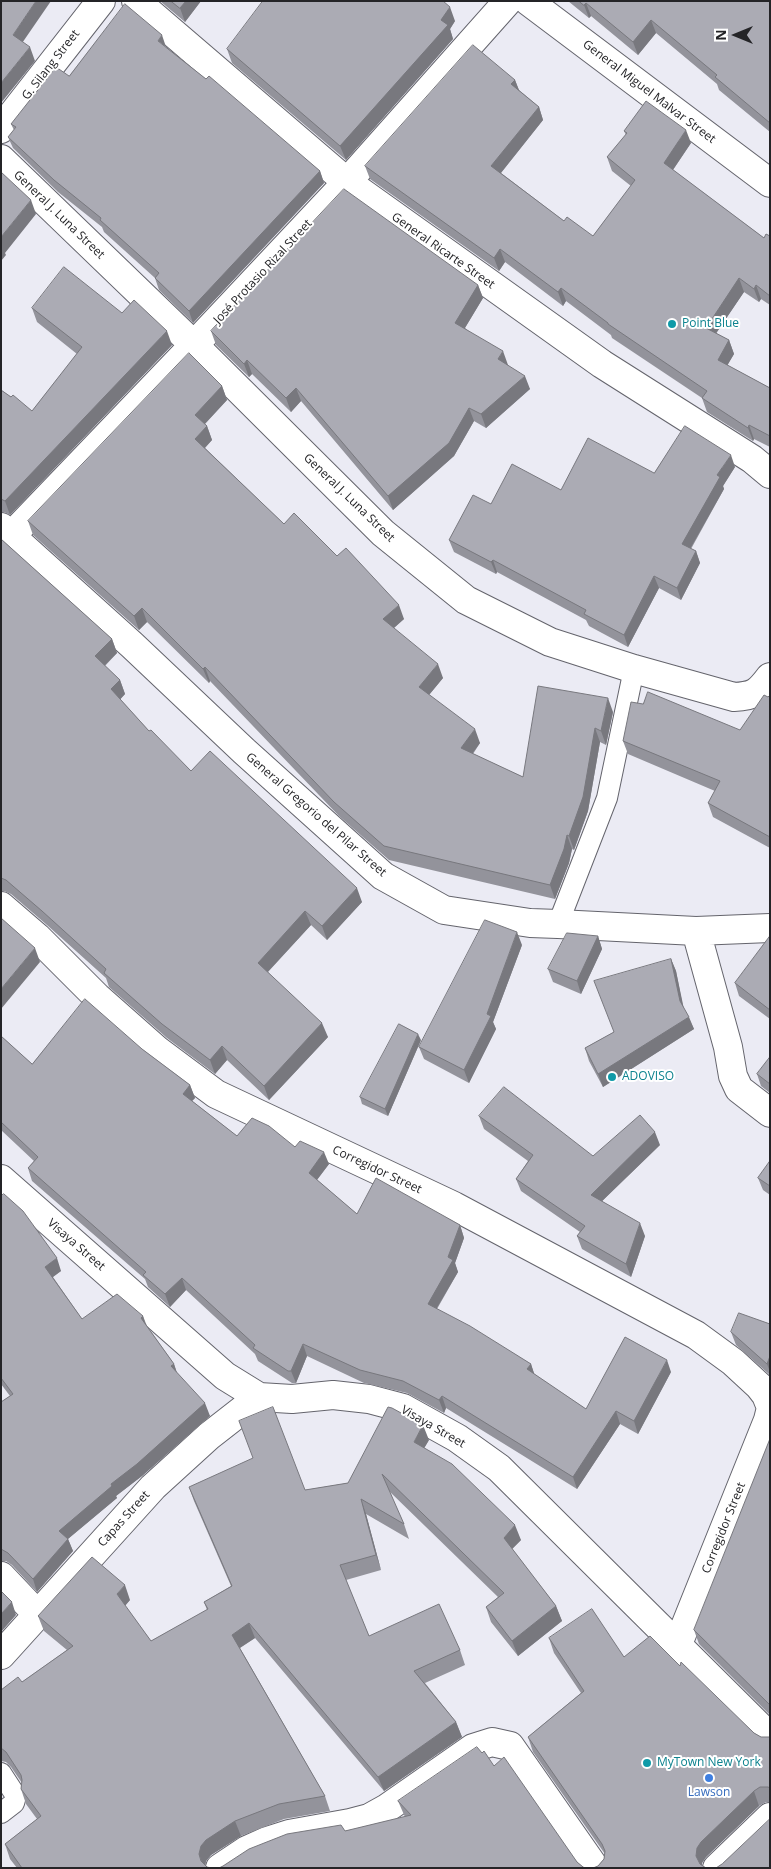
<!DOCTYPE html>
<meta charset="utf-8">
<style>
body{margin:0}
#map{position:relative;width:771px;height:1869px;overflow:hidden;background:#ebebf4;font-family:"Open Sans",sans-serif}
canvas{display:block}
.frame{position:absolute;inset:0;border:2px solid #242427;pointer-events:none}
.north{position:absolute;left:711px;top:10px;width:50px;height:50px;-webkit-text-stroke:4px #fff;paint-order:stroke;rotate:270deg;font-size:14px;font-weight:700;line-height:20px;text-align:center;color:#242427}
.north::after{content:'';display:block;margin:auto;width:18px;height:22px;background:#242427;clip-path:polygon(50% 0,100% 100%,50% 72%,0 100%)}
</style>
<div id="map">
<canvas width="771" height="1869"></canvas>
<div class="frame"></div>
<div class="north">N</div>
</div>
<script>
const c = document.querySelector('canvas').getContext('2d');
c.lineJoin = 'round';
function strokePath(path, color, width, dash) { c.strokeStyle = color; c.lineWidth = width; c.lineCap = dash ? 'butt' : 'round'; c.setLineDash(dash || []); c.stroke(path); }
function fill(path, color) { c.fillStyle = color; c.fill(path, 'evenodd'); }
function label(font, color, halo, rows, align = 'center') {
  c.font = font + ' "Open Sans",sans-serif'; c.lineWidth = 4; c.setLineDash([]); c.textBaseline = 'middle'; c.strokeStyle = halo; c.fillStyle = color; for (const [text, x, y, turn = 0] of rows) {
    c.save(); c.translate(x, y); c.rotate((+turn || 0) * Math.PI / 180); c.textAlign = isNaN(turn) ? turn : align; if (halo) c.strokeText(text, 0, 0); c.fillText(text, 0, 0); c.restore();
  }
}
const service = new Path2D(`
 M558,924L607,798L634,669
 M1,1773L16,1796L14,1803L1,1813`);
const minor = new Path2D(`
 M136,1L347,182L602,364L752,459L770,474
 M528,1L770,183
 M1,129L101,1
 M1,159L194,345L383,533L466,600L550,642L634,669L734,697C754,696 758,693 770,677
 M1,527L132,645L244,751L383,876L444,910L530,923L558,924L696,931L770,928
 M11,536L194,345L347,182L508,1
 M1,906L37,937L97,997L157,1050L216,1094L454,1206L696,1335L733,1362L759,1386L766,1395L770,1405
 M696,931L728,1047L733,1076L739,1089L770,1113
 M1,1179L225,1376L259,1397L292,1399L333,1395L369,1399L403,1408L457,1438L499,1468L770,1737
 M1,1576L38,1615
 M678,1644L768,1420L770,1412
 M1,1655L153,1487L209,1436L259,1397
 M220,1868L247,1850L267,1841L289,1834L350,1823L369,1818L387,1808L473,1748L492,1742L510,1746L595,1868
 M717,1868L770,1817`);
const wall = new Path2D(`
 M160,1H201L185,22Z
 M568,1H770V132L719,90L717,84L656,33L638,55L591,16L589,18Z
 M455,21L450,29L453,39L346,160L232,63L227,49Z
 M166,47L320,171L324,183L193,323L159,290L155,278L104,232L102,227L58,192L13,148L8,137L14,130L11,124L69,76Z
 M515,80L519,90L539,107L543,120L501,173L564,221L593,236L631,186L612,171L607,157L626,135L624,131L691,143L673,170L764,238L770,236V305L761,299L759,302L744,292L716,333L729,340L734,354L727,365L770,388V447L754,439L753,441L707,412L702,398L612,338L611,335L566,301L563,306L505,262L499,271L370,179L365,166Z
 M478,285L483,298L465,328L508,365L530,389L486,428L474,421L454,456L393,510L301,401L291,412L252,374L249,377L216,345L211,331Z
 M32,308L122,313L172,345L10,515L4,512H1V390L11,397L32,411L77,354L37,322Z
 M222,386L227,400L205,424L207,426L212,440L205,448L284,524L337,556L404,619L394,628L443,678L429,695L480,743L473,754L523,777L613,712L606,745L600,742L588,811L574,850L572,849L569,863L555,899L389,860L339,816L210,681L209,683L147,622L139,630L33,535L28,521Z
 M735,467L723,486L724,489L691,549L696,551L700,563L681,600L659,588L628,647L589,626L586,620L497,572L496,574L454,552L449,540L491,504L654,473Z
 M1,539L112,639L117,653L105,666L120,680L125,694L120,699L149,731L191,771L362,902L327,940L311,925L268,972L328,1037L269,1100L227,1060L215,1074L167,1038L109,987L106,978L47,925L11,894L4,891H1Z
 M770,695V848L713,817L708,803L715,791L628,754L623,741L740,730Z
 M598,936L602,949L581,994L553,982L548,969Z
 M770,936V1019L739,996L735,983Z
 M522,945L493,1022L496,1029L469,1083L424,1059L419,1047Z
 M671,959L676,971L683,1007L694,1029L603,1087L589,1061L585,1048L614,1032Z
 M1,1036L32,1064L142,1049L190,1085L195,1098L192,1101L237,1136L295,1147L329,1164L317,1180L357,1214L460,1225L464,1238L455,1263L458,1272L437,1309L531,1364L534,1374L586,1409L671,1372L638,1434L620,1424L577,1489L446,1408L444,1413L407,1393L364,1383L307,1356L296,1383H292L258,1361L255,1354L186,1290L170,1307L148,1287L145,1279L32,1181L28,1168L34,1161L1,1130Z
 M421,1040L388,1116L362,1104L360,1097Z
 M770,1057V1093L761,1086L757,1074Z
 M479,1116L593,1156L660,1145L602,1201L645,1236L631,1277L582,1249L577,1236L580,1232L521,1191L516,1179L528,1161L484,1129Z
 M770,1161V1195L763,1190L758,1178Z
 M1,1196L61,1271L53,1277L82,1319L143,1316L147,1326L174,1364L177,1373L210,1416L142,1476L116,1496L117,1498L68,1539L73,1551L37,1592L12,1565L6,1561H1V1402L10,1396L1,1384Z
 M770,1324V1375L736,1345L731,1332Z
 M770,1439V1715L699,1644L694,1630Z
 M429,1440L424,1448L521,1540L512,1549L556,1606L562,1621L518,1656L491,1622L486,1607L498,1597L389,1491L404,1524L409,1539L366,1514L381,1570L346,1580L369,1636L460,1650L465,1665L425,1683L456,1722L462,1737L384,1791L255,1638L240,1648L325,1796L330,1811L284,1819L241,1836L211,1855L206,1861L205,1865L207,1867L211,1868H17L10,1859L5,1844L37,1819L26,1804L21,1789L22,1783L11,1767L6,1762L1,1761V1690L22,1682L67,1650L44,1631L38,1616L130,1600L125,1606L151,1641L207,1610L204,1602L231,1586L194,1501L189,1487L305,1490L348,1483Z
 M549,1638L624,1657L680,1666L754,1733L761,1737H770V1802H766L759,1806L706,1857L702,1863V1865L598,1866L604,1859L605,1854L533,1752L528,1737L581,1693L554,1653Z
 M494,1766L577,1862L583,1867L345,1831L405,1817L398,1801Z`);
const shadedWall = new Path2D(`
 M36,1H51L18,49L13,35Z
 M186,1H201L185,22L180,8Z
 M586,3L591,16L589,18L584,5Z
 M450,7L455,21L450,29L453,39L346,160L340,146Z
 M651,20L656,33L638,55L633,42Z
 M162,35L166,47L158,41Z
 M30,47L35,61L1,103V83Z
 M515,80L520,93L511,84Z
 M539,107L543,120L496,179L491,166Z
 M686,130L691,143L668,177L664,163Z
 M320,171L324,183L193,323L189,311Z
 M31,200L36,214L5,253L6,255L1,261V237Z
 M500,249L505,262L499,271L494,258Z
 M739,278L744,292L711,341L706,328Z
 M478,285L483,298L460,336L455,323Z
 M756,285L761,299L759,302L754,289Z
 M561,288L566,301L563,306L558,292Z
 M167,331L172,345L10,515L5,501Z
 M729,340L734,354L723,373L718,360Z
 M503,351L508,365L503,373L498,359Z
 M247,360L252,374L249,377L244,364Z
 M525,376L530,389L486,428L481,414Z
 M222,386L227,400L200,429L195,415Z
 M296,388L301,401L291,412L286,398Z
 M469,408L474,421L454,456L393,510L388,496Z
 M749,425L754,439L753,441L748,428Z
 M207,426L212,440L200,453L195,439Z
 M731,455L735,467L723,486L724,489L686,556L682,544L717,475Z
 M696,551L700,563L681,600L677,588Z
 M493,560L497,572L496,574L491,562Z
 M654,576L659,588L628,647L624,635Z
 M399,605L404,619L388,633L383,619Z
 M142,608L147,622L139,630L134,616Z
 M112,639L117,653L100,670L95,656Z
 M438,664L443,678L424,701L419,687Z
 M205,667L210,681L209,683L203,669Z
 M120,680L125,694L117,703L111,689Z
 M608,698L613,712L606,745L601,731Z
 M595,728L600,742L588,811L574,850L569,836Z
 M475,729L480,743L466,762L461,748Z
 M567,835L572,849L569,863L555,899L550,885Z
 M357,888L362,902L327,940L322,926Z
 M305,911L311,925L263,977L258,963Z
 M517,932L522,945L493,1022L496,1029L469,1083L464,1070L487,1014Z
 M598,936L602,949L581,994L577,981Z
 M35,948L40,962L1,1009V989Z
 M671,959L676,971L685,1014L680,1001Z
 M689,1017L694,1029L603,1087L598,1074Z
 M322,1023L328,1037L269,1100L264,1086Z
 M418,1034L421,1040L388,1116L385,1109Z
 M222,1046L227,1060L215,1074L210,1060Z
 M190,1085L195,1098L187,1106L183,1094Z
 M655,1132L660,1145L596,1207L591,1195Z
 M324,1152L329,1164L313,1185L309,1173Z
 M640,1223L645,1236L631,1277L626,1264Z
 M460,1225L464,1238L455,1263L458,1272L432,1316L428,1304L448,1257Z
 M57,1258L61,1271L50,1279L45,1267Z
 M182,1278L186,1290L170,1307L165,1294Z
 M143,1316L147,1329L141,1318Z
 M303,1344L307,1356L296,1383L291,1371Z
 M770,1356V1372L767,1364Z
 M667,1360L671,1372L638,1434L634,1421Z
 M174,1364L178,1376L171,1366Z
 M531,1364L535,1376L527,1369Z
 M442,1396L446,1408L444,1413L439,1400Z
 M205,1403L210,1416L142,1476L116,1496L117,1498L63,1543L59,1531L111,1484Z
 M616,1411L620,1424L577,1489L573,1477Z
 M423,1425L429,1440L419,1457L414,1442Z
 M361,1499L366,1514L381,1570L376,1555Z
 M515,1525L521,1540L509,1552L504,1538Z
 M68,1539L73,1551L37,1592L33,1579Z
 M125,1585L130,1600L122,1609L117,1594Z
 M12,1602L16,1615L1,1632V1614Z
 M556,1606L562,1621L518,1656L512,1641Z
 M249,1623L255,1638L238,1649L232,1635Z
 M456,1722L462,1737L384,1791L378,1777Z
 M754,1791L759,1806L706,1857L702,1863V1868L696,1856L697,1848L701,1842Z
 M235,1821L241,1836L211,1855L206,1861L205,1868H204L199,1854L201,1846L206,1840Z`);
const building = new Path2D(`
 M1,1H36L13,35L30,47L1,83Z
 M171,1H186L180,8Z
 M263,1H443L450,7L441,20L448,25L340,146L227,49Z
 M579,1H770V123L715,77L717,75L651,20L633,42L586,3L584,5Z
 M125,4L162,35L158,41L206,79L209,76L320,171L189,311L155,278L159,273L100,220L101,218L54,180L8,137L16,127L11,124L56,67L69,76Z
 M473,45L515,80L511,84L539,107L491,166L564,221L567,217L593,236L635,180L607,157L627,133L624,131L646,101L686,130L664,163L764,238L766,234L770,236V296L756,285L754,289L739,278L706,328L729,340L718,360L770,388V436L749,425L748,428L702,398L707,391L608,324V323L561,288L558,292L500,249L494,258L365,166Z
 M1,172L31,200L1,237Z
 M344,189L478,285L455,323L503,351L498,359L525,376L481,414L469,408L449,443L388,496L296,388L286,398L247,360L244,364L211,331Z
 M64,267L122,313L134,300L167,331L5,501L1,499V390L11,397L13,395L32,411L82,347L32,308Z
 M189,353L222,386L195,415L207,426L195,439L284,524L294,513L337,556L346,548L399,605L383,619L438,664L419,687L475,729L461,748L523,777L538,686L608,698L601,731L595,728L583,797L569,836L567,835L564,849L550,885L384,846L334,802L205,667L203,669L142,608L134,616L28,521Z
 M685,426L731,455L717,475L720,477L682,544L696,551L677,588L654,576L624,635L584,614L586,610L493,560L491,562L449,540L473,495L491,504L512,464L561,490L588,438L654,473Z
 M1,539L112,639L95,656L120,680L111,689L149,731L151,730L191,771L210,751L357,888L322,926L305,911L258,963L322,1023L264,1086L222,1046L210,1060L162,1024L104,973L106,969L42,911L6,880L1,878Z
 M648,692L740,730L764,695L768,697L770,695V837L708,803L720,781L623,741L631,702L643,704Z
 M1,918L35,948L1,989Z
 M485,920L517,932L487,1014L491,1016L464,1070L419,1047Z
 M567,933L598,936L577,981L548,969Z
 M770,936V1010L735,983Z
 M671,959L680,1001L689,1017L598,1074L585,1048L614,1032L594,981Z
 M85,999L142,1049L190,1085L183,1094L237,1136L252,1118L269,1126L295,1147L300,1141L324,1152L309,1173L357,1214L376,1178L460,1225L448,1257L453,1260L428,1304L470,1326L531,1364L527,1369L586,1409L625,1337L667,1360L634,1421L616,1411L573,1477L442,1396L439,1400L403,1381L360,1370L303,1344L291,1371H288L253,1348L255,1345L182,1278L165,1294L143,1275L146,1272L28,1168L38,1157L1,1122V1036L32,1064Z
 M399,1024L418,1034L385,1109L360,1097Z
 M770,1057V1084L757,1074Z
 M504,1087L593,1156L640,1115L655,1132L591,1195L640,1223L626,1264L577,1236L585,1226L516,1179L533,1155L479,1116Z
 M770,1161V1186L758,1178Z
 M4,1194L23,1211L57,1258L45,1267L82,1319L117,1294L143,1316L141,1318L174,1364L171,1366L205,1403L137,1464L111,1484L112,1486L59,1531L68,1539L33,1579L8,1553L1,1549V1402L13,1394L1,1378V1196Z
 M739,1313L770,1324V1356L767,1364L731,1332Z
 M273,1407L305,1490L348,1483L388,1407L392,1408L423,1425L414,1442L452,1464L515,1525L504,1538L556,1606L512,1641L486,1607L504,1593L382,1474L404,1524L361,1499L376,1555L340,1565L369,1636L439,1604L460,1650L414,1671L456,1722L378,1777L249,1623L232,1635L325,1796L279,1804L235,1821L206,1840L201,1846L199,1854L201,1861L207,1867L211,1868H22L5,1844L41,1816L21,1789L22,1780L21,1775L6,1752L1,1748V1690L18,1677L22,1682L73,1646L38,1616L92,1557L125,1585L117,1594L151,1641L208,1609L204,1602L232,1586L189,1487L253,1458L239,1421Z
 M770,1439V1705L694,1630Z
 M1,1591L12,1602L1,1614Z
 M592,1609L624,1657L650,1636L680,1666L681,1662L754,1733L761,1737H770V1788L768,1787H760L754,1791L701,1842L697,1848L696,1856L700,1864L706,1868H593L598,1866L604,1859L605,1851L602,1844L528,1737L584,1691L549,1638Z
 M477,1747L482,1753L484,1751L494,1766L504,1757L577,1862L583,1867L585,1868H219L223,1866L249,1849L287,1834L341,1825L345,1831L411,1815L398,1801Z
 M770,1819V1868H716L722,1864Z`);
const markers = [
 [672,324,5,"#0f9aa8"],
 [612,1077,5,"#0f9aa8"],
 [647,1763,5,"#0f9aa8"],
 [709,1778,5,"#3f7fe0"]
];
const streetNames = [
 ["G. Silang Street",51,65,-52],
 ["General Miguel Malvar Street",649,92,37],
 ["General J. Luna Street",59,215,44],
 ["General Ricarte Street",443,251,35],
 ["José Protasio Rizal Street",263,272,-47],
 ["General J. Luna Street",349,498,44],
 ["General Gregorio del Pilar Street",316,815,41],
 ["Corregidor Street",377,1170,25],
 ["Visaya Street",76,1245,41],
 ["Visaya Street",433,1427,30],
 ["Capas Street",124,1519,-48],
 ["Corregidor Street",724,1528,-68]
];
const cultureNames = [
 ["Point Blue",682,324],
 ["ADOVISO",622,1077],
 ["MyTown New York",657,1763]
];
const shopNames = [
 ["Lawson",709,1793]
];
strokePath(service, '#64646c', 22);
strokePath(minor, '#64646c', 30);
strokePath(service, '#fff', 20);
strokePath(minor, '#fff', 28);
fill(wall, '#93939b');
fill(shadedWall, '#78787e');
fill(building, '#ababb4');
strokePath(building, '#78787e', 1);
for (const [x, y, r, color] of markers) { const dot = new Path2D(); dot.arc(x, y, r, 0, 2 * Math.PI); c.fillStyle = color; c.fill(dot); strokePath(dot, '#fff', 2); }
label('12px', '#242427', '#fff', streetNames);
label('12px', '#0d838f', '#fff', cultureNames, 'left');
label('12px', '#366cbe', '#fff', shopNames);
</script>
